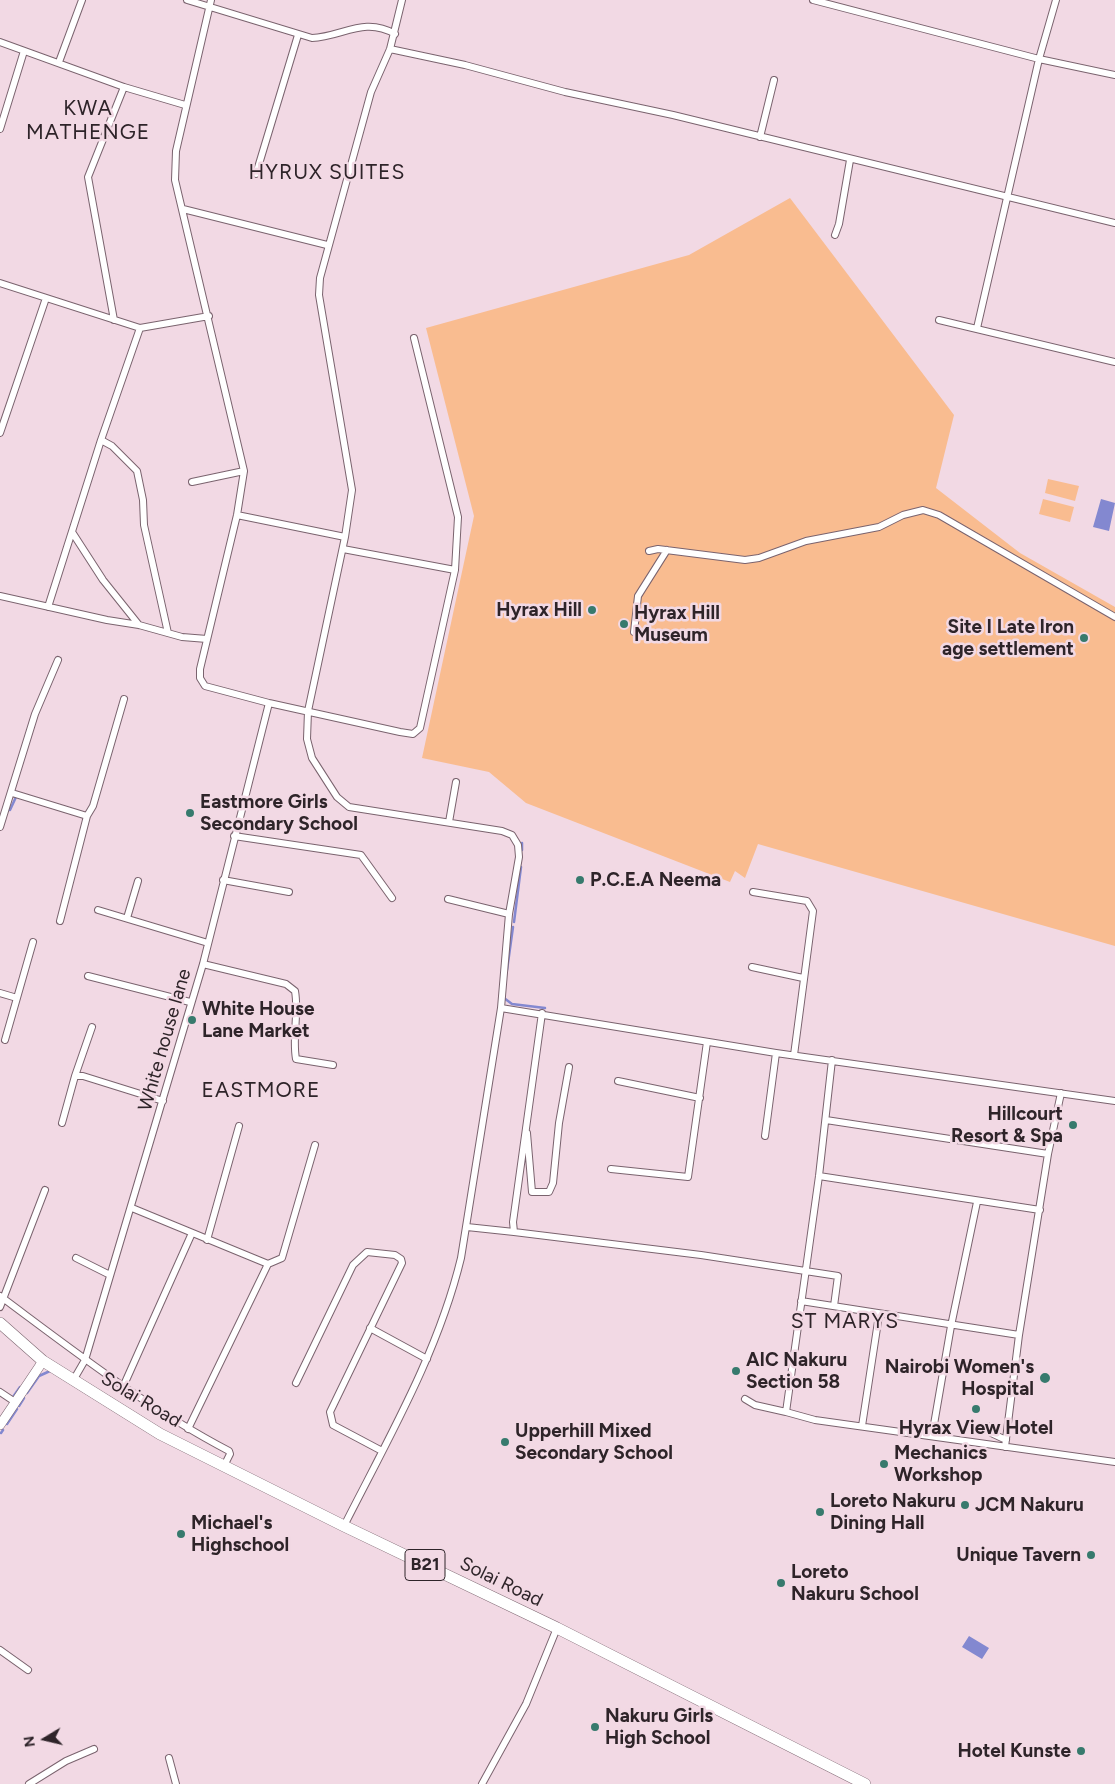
<!DOCTYPE html>
<style>
body{margin:0}
#map{position:relative;width:1115px;height:1784px;overflow:hidden;background:#f2d9e4;font-family:Figtree,sans-serif}
canvas{display:block}
.north{position:absolute;left:20px;top:1714px;width:50px;height:50px;-webkit-text-stroke:4px #f2d9e4;paint-order:stroke;rotate:261deg;font-size:14px;font-weight:700;line-height:20px;text-align:center;color:#2e2429}
.north::after{content:'';display:block;margin:auto;width:18px;height:22px;background:#2e2429;clip-path:polygon(50% 0,100% 100%,50% 72%,0 100%)}
</style>
<div id="map">
<canvas width="1115" height="1784"></canvas>
<div class="north">N</div>
</div>
<script>
const c = document.querySelector('canvas').getContext('2d');
c.lineJoin = 'round';
function fill(path, color) { c.fillStyle = color; c.fill(path, 'evenodd'); }
function strokePath(path, color, width, dash) { c.strokeStyle = color; c.lineWidth = width; c.lineCap = dash ? 'butt' : 'round'; c.setLineDash(dash || []); c.stroke(path); }
function label(font, color, halo, rows, align = 'center') {
  c.font = font + ' Figtree,sans-serif'; c.lineWidth = 5; c.setLineDash([]); c.textBaseline = 'middle'; c.strokeStyle = halo; c.fillStyle = color; for (const [text, x, y, turn = 0] of rows) {
    c.save(); c.translate(x, y); c.rotate((+turn || 0) * Math.PI / 180); c.textAlign = isNaN(turn) ? turn : align; if (halo) c.strokeText(text, 0, 0); c.fillText(text, 0, 0); c.restore();
  }
}
const green = new Path2D(`
 M790,198L954,415L936,488L1020,553L1115,607V946L758,844L745,878L735,871L730,882L526,803L489,772L422,758L474,516L426,328L689,255Z
 M1048,479L1079,486L1075,501L1045,493Z
 M1043,499L1074,507L1070,522L1039,514Z`);
const water = new Path2D(`
 M1101,499L1115,503L1109,531L1093,527Z
 M969,1636L989,1648L982,1659L962,1647Z`);
const stream = new Path2D(`
 M10,810L16,797
 M522,843V850
 M514,922L521,867
 M507,970L513,927
 M504,998L512,1004L545,1008
 M27,1393L39,1376L50,1371
 M13,1397L20,1387
 M19,1406L24,1398
 M7,1424L17,1409
 M1,1433L3,1430`);
const street = new Path2D(`
 M187,0L312,38C342,37 364,16 395,34
 M211,0L176,151L175,180L244,471L237,515L200,669V678L205,686L269,703L400,732L413,734L420,728L455,570L458,517L414,338
 M813,0L1039,59L977,328
 M1056,0L1039,59L1115,75
 M0,42L124,87L185,105
 M390,49L465,65L565,92L673,115L1115,223
 M59,62L82,0
 M0,129L24,51
 M760,137L774,80
 M256,174L298,35
 M183,209L327,245
 M835,235L839,224L850,160
 M0,283L140,328L209,316
 M114,320L88,177L124,87
 M939,320L1115,362
 M0,433L46,298
 M101,440L112,446L137,471L143,500L144,525L168,633
 M192,482L244,471
 M237,515L345,537
 M72,532L103,580L139,625
 M343,549L455,570
 M649,551L658,549L745,560L759,558L806,541L879,527L903,515L923,510L939,515L1115,617
 M0,596L107,620L139,625L182,637L207,639
 M48,607L101,440L140,328
 M634,632L638,596L667,550
 M12,793L87,816L93,806L124,699
 M449,822L456,782
 M0,827L35,714L58,660
 M234,836L361,855L392,898
 M223,880L289,892
 M753,892L807,901L813,911L794,1055
 M448,899L509,914
 M98,910L208,943
 M127,918L138,881
 M60,921L87,816
 M203,964L286,984L295,991C299,1014 292,1036 296,1059L333,1065
 M752,967L803,978
 M88,976L190,1002
 M0,993L17,998
 M501,1008L776,1053L1115,1101
 M542,1013L513,1222L514,1232L701,1255L838,1276L834,1306
 M5,1040L33,942
 M832,1060L819,1176L786,1412L815,1420L1115,1462
 M75,1076L92,1027
 M618,1081L700,1098
 M826,1120L1048,1154
 M62,1123L75,1076H83L163,1101
 M527,1133L532,1192H549L553,1183L559,1123L569,1067
 M765,1136L776,1053
 M611,1169L688,1177L707,1042
 M819,1176L1040,1210
 M132,1208L268,1264L282,1258L315,1145
 M467,1227L514,1232
 M207,1240L239,1126
 M76,1258L110,1275
 M0,1296C74,1351 147,1408 229,1451L230,1454L224,1466
 M801,1301L1019,1335
 M0,1307L45,1190
 M370,1328L427,1359
 M74,1379L85,1360L203,964L269,703
 M296,1383L353,1265L367,1252L395,1255L401,1259L402,1263L330,1412L333,1425L382,1451
 M123,1387L192,1233
 M0,1392L15,1402
 M745,1399L755,1405L786,1412
 M862,1426L879,1315
 M991,1426V1433L1006,1440
 M188,1429L268,1264
 M932,1436L951,1326L977,1202
 M1005,1447L1019,1335L1048,1154L1061,1093
 M344,1526C388,1439 438,1353 461,1258L501,1008L509,914L519,857L518,845L512,835L502,831L349,807L337,797L312,758L307,739L308,711L345,537L352,490L319,295L320,278L371,92L390,49L402,0
 M0,1650L28,1670
 M169,1758L176,1784
 M29,1784L66,1761L94,1749
 M482,1784L526,1704L557,1628`);
const secondary = new Path2D(`
 M0,1425L43,1361`);
const highway = new Path2D(`
 M0,1323L43,1361L160,1434L344,1526L557,1628L865,1784`);
const markers = [
 [592,610,5,"#377a6d"],
 [624,624,5,"#377a6d"],
 [1084,638,5,"#377a6d"],
 [190,813,5,"#377a6d"],
 [580,880,5,"#377a6d"],
 [192,1020,5,"#377a6d"],
 [1073,1125,5,"#377a6d"],
 [736,1371,5,"#377a6d"],
 [1045,1378,6,"#377a6d"],
 [976,1409,5,"#377a6d"],
 [505,1442,5,"#377a6d"],
 [884,1464,5,"#377a6d"],
 [965,1505,5,"#377a6d"],
 [820,1512,5,"#377a6d"],
 [181,1534,5,"#377a6d"],
 [1091,1555,5,"#377a6d"],
 [781,1583,5,"#377a6d"],
 [595,1727,5,"#377a6d"],
 [1081,1751,5,"#377a6d"]
];
const shields = [
 [425,1565,40]
];
const shieldNames = [
 ["B21",425,1565]
];
const poiNames = [
 ["Hyrax Hill",582,610,"right"],
 ["Hyrax Hill",634,613],
 ["Museum",634,635],
 ["Site I Late Iron",1074,627,"right"],
 ["age settlement",1074,649,"right"],
 ["Eastmore Girls",200,802],
 ["Secondary School",200,824],
 ["P.C.E.A Neema",590,880],
 ["White House",202,1009],
 ["Lane Market",202,1031],
 ["Hillcourt",1063,1114,"right"],
 ["Resort & Spa",1063,1136,"right"],
 ["AIC Nakuru",746,1360],
 ["Section 58",746,1382],
 ["Nairobi Women's",1034,1367,"right"],
 ["Hospital",1034,1389,"right"],
 ["Hyrax View Hotel",976,1428,"center"],
 ["Upperhill Mixed",515,1431],
 ["Secondary School",515,1453],
 ["Mechanics",894,1453],
 ["Workshop",894,1475],
 ["Loreto Nakuru",830,1501],
 ["Dining Hall",830,1523],
 ["JCM Nakuru",975,1505],
 ["Michael's",191,1523],
 ["Highschool",191,1545],
 ["Unique Tavern",1081,1555,"right"],
 ["Loreto",791,1572],
 ["Nakuru School",791,1594],
 ["Nakuru Girls",605,1716],
 ["High School",605,1738],
 ["Hotel Kunste",1071,1751,"right"]
];
const streetNames = [
 ["White house lane",165,1040,-74],
 ["Solai Road",141,1400,31],
 ["Solai Road",501,1582,26]
];
const quarterNames = [
 ["KWA",88,109],
 ["MATHENGE",88,133],
 ["HYRUX SUITES",327,173],
 ["EASTMORE",261,1091],
 ["ST MARYS",845,1322]
];
fill(green, '#f9bc90');
fill(water, '#8388d0');
strokePath(stream, '#8388d0', 2.5);
strokePath(street, '#7a636e', 8);
strokePath(secondary, '#7a636e', 10);
strokePath(highway, '#7a636e', 12);
strokePath(street, '#fff', 6);
strokePath(secondary, '#fff', 9);
strokePath(highway, '#fff', 11);
for (const [x, y, r, color] of markers) { const dot = new Path2D(); dot.arc(x, y, r, 0, 2 * Math.PI); c.fillStyle = color; c.fill(dot); strokePath(dot, '#f2d9e4', 2); }
for (const [x, y, w] of shields) { const box = new Path2D(); box.roundRect(x - w / 2, y - 15.5, w, 31, 4); c.fillStyle = '#f2d9e4'; c.fill(box); strokePath(box, '#2e2429', 1); }
label('bold 18px', '#2e2429', null, shieldNames);
label('bold 19px', '#2e2429', '#f2d9e4', poiNames, 'left');
label('19px', '#2e2429', '#f2d9e4', streetNames);
c.letterSpacing = '1px';
label('21px', '#2e2429', '#f2d9e4', quarterNames);
c.letterSpacing = '0px';
</script>
